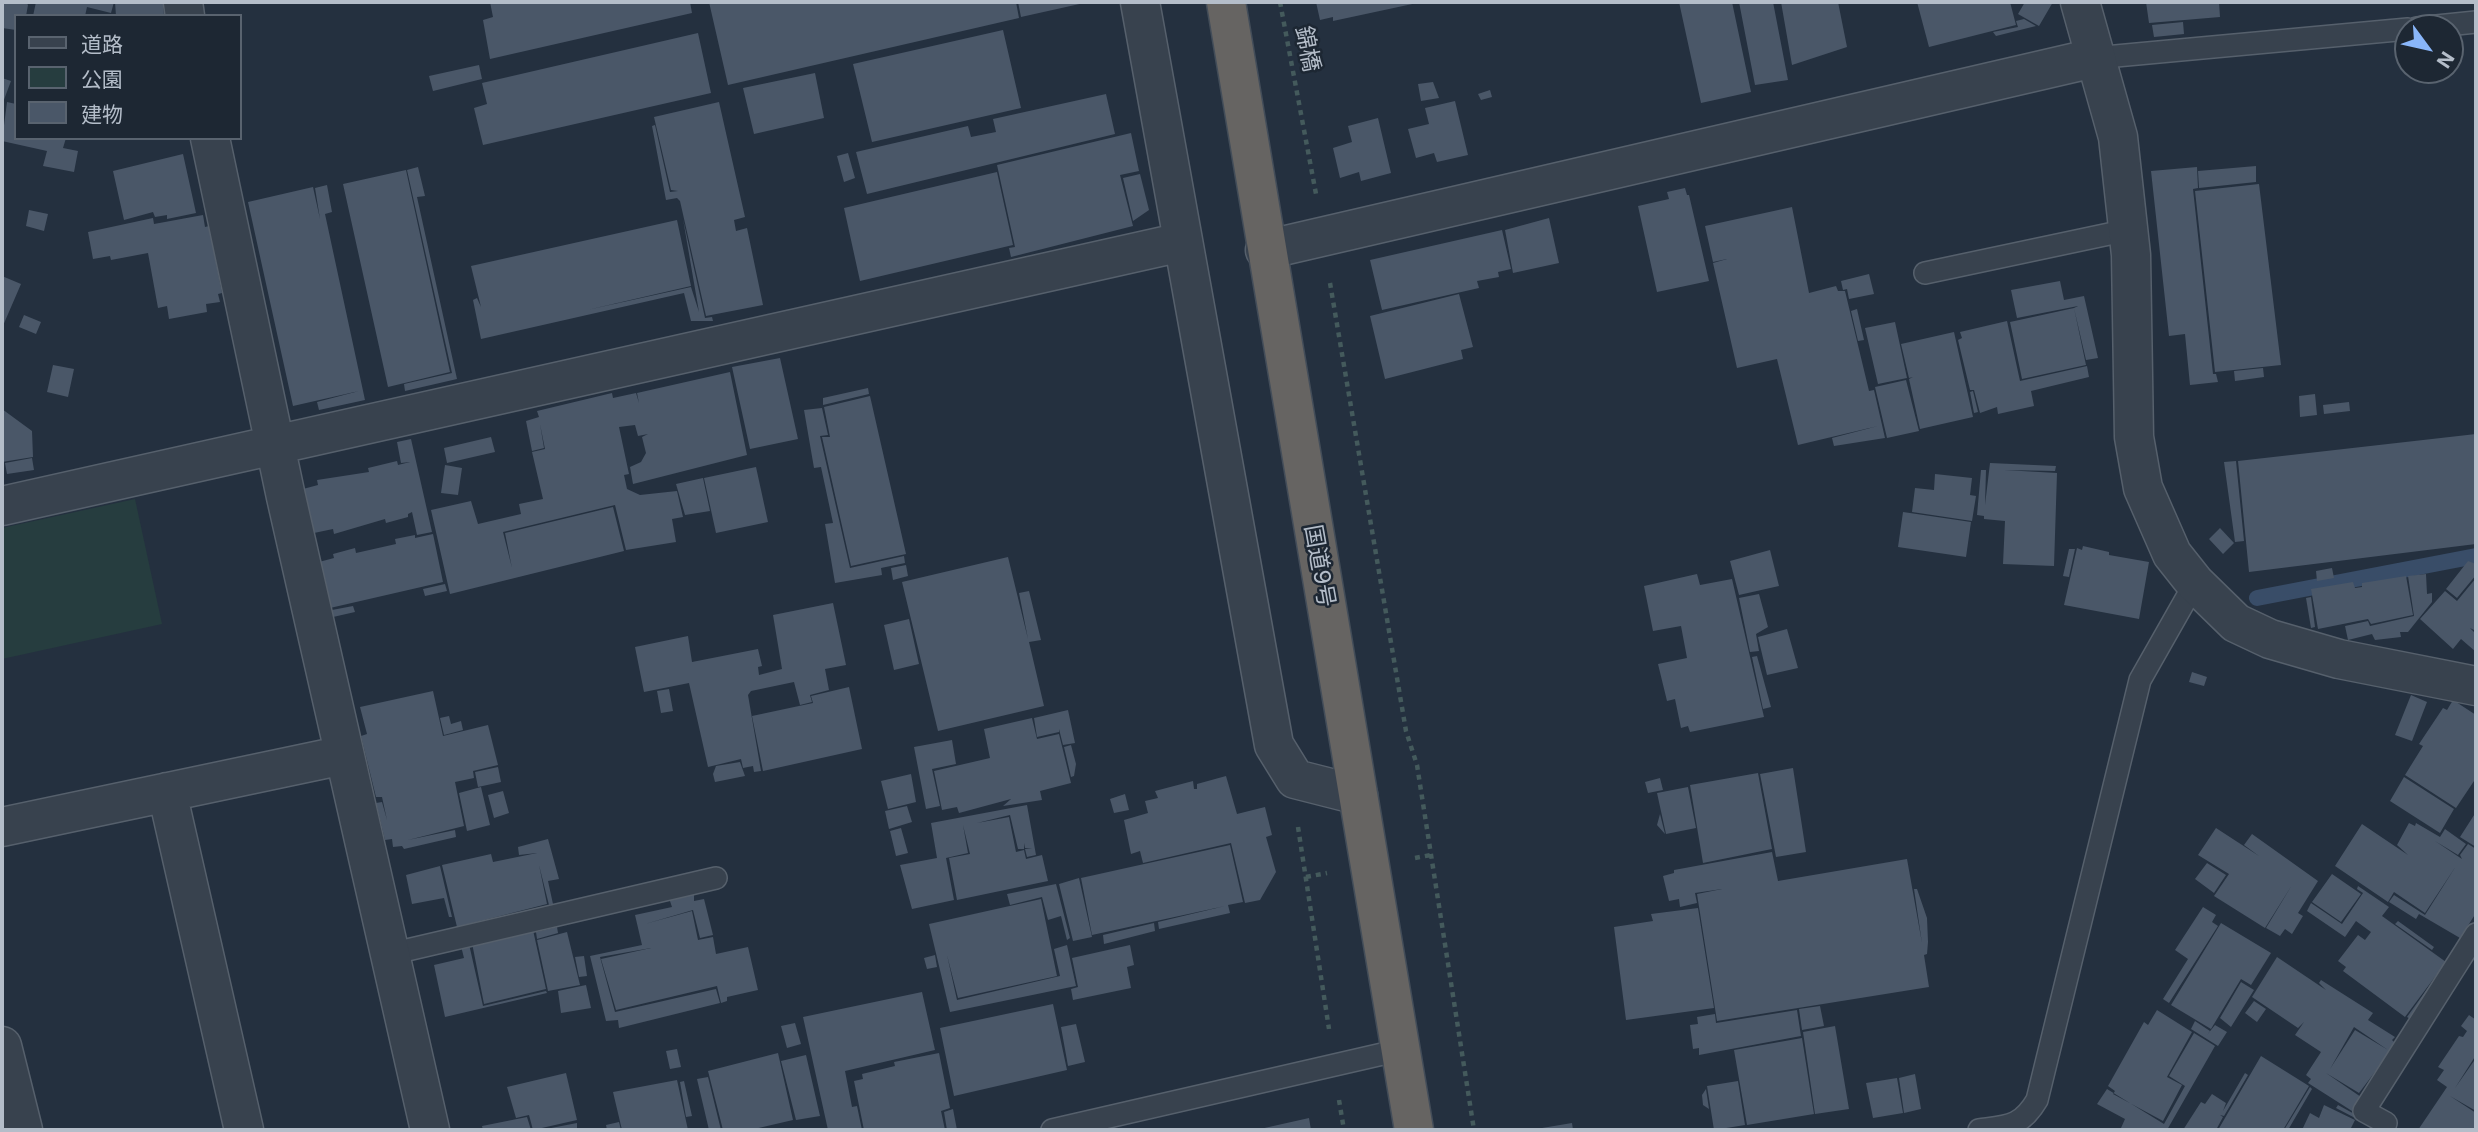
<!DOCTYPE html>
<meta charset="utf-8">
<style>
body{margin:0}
#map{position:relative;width:2478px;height:1132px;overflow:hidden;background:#24303f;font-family:Inter,"Noto Sans JP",sans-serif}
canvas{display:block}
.frame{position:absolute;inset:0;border:4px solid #b4bdc9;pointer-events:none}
.legend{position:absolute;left:14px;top:14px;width:228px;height:126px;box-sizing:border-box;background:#1d2733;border:2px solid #59636f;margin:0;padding:9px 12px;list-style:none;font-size:21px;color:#b4bdc9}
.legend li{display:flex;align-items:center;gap:14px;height:35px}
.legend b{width:35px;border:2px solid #59636f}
.north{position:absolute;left:2394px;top:14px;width:70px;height:70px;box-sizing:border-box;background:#1d2733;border:2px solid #59636f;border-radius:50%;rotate:123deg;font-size:19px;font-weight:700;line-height:28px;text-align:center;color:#b4bdc9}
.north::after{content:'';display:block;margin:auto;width:24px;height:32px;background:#89b6fa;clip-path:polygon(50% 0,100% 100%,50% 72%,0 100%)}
</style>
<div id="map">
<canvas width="2478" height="1132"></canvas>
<div class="frame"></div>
<ul class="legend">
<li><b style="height:9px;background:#38424e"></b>道路</li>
<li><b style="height:19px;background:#263d3f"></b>公園</li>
<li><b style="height:19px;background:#4a5768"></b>建物</li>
</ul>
<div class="north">N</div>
</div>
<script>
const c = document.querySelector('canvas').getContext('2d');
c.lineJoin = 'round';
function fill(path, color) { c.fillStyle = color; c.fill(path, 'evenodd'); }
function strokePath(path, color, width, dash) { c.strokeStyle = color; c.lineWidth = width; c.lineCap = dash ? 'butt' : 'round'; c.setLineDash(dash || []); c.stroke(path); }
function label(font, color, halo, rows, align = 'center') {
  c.font = font + ' Inter,"Noto Sans JP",sans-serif'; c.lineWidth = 5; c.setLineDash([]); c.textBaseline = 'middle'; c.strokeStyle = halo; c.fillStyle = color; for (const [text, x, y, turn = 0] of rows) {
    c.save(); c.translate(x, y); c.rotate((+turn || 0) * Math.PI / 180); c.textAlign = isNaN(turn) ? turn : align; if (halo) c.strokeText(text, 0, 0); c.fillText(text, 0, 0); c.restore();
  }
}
const green = new Path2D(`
 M135,499L162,624L2,659V528Z`);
const stream = new Path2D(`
 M2257,598L2476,556`);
const building = new Path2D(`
 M2,2H26L28,5L26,16H16V30L2,28Z
 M36,2H114L111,13L87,7L85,16H33Z
 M115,2H163L164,16H116Z
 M490,2H690L692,13L490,59L483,20L493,17Z
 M709,2H1016L1019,18L728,85Z
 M1018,2H1084V3L1021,17Z
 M1316,2H1417V3L1333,21V17L1320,20Z
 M1679,2H1732L1751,92L1701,103Z
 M1739,2H1773L1788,80L1755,85Z
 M1781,2H1838L1847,47L1792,65Z
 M1917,2H2010L2016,25L1929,47Z
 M2025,2H2053L2039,26L2018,14Z
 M2146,2H2219L2220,17L2149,23Z
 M2024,19L2036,26L1996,36L1993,32L2018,27L2016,21Z
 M2183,22L2184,34L2154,37L2152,25Z
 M1003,30L1021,108L872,142L853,64Z
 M698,33L711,93L483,145L474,108L487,104L482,83Z
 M479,65L482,79L433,91L429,76Z
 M815,73L824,118L754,134L743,88Z
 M2,78L11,81L2,105Z
 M1433,82L1439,98L1421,101L1418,84Z
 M1490,90L1492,97L1481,100L1478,94Z
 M1106,94L1115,134L867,194L856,152L968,126L971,137L996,132L993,119Z
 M1455,101L1468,155L1437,162L1434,153L1416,158L1408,129L1429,124L1425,108Z
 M7,102L16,104V138H66L63,148L78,151L74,172L43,166L47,151L2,141Z
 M719,102L745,217L734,220L736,231L747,228L763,305L706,316L680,201L677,198L666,200L652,126L655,125L670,192L678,191L671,190L654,117Z
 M1378,118L1391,173L1361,181L1359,172L1340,178L1333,148L1352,142L1348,126Z
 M1131,133L1139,171L1120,175L1133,226L1011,257L1009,248L1015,247L997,165Z
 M848,153L855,178L844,182L837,156Z
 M183,154L196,213L167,219V215L155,217L153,212L124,220L113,171Z
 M2256,166V182L2199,188L2198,171Z
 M418,167L425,196L417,197L457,379L405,391L404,384L452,373L407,170Z
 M2197,167L2198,188L2193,189L2213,374H2216L2218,382L2190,385L2185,334L2169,336L2151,171Z
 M406,170L450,372L388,387L343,184Z
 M997,172L1013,245L860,281L844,208Z
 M1140,174L1149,210L1133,221L1123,178Z
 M2259,184L2281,365L2215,372L2195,191Z
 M327,185L332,212L325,214L365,400L319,410L317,402L359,391L293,406L248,202L313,187L320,219L315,188Z
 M1685,188L1687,195H1689L1709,281L1657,292L1638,206L1669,199L1667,192Z
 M1792,207L1809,293L1836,286L1838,291H1845L1869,391L1874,390L1885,438L1834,446L1832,438L1878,426L1798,445L1777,359L1737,368L1713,263L1727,259L1713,262L1705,226Z
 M29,210L48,214L44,231L26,226Z
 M203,215L205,227L209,226L222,293L218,294L220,302L206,304L207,312L169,319L167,306L158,308L148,253L111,260L110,256L93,259L88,232L153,218L154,224Z
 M1549,218L1559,263L1513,273L1505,230Z
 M683,219L705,318L712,317L713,321H691L684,293L481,339L473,300L477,298L481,307L471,266L677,220L691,286L587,310L691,287L699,312Z
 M1502,230L1511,269L1498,272L1499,277L1477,281L1479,288L1382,310L1370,260Z
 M1869,274L1874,294L1849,299L1847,289L1843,290L1841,281Z
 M2,276L21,284L2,328Z
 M2060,281L2064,300L2084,296L2098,358L2086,360L2074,308L2078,306L2017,318L2011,290Z
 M1459,294L1473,347L1461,350L1463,359L1385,379L1370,316Z
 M2074,308L2086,365L2022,379L2010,322Z
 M1857,309L1864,340L1858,341L1851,311Z
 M24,315L41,322L36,334L19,327Z
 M2007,321L2020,381L2087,366L2089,377L2031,391L2034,406L1998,414L1997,407L1980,413L1974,390H1970L1958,340L1962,338L1960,332Z
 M1895,322L1907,378L1878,384L1865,328Z
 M1954,332L1973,417L1920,429L1909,379L1913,377L1909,378L1901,344Z
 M780,358L798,439L750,449L732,367Z
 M53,365L74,369L68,397L47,392Z
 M2263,368L2264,377L2235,381L2234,371Z
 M730,372L747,455L633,484L630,467L641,462L646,453L642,437L648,434L638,436L635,425L619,427L629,474L624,475L627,489L640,495L677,491L683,517L672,519L676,542L626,550L615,505L503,532L512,568L505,533L613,507L624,551L450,594L431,510L471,501L478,524L521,514L519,504L543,499L532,452L545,449L540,424L544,448L532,451L526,421L539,417L537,411L612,393L613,398L636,393L639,403L637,393Z
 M1906,380L1919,431L1887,438L1875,387Z
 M868,388L869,394L823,405V398Z
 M1973,391L1978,412L1974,413L1970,392Z
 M2315,394L2317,415L2300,417L2299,396Z
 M870,396L906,554L851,566L822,437H830L824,407Z
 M2349,402L2350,411L2324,414L2323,405Z
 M822,408L828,435L820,436L850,568L904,556L905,563L881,568L882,575L835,583L825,524L833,523L821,467L814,468L804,410Z
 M2,409L32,431L33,457L2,462Z
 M2476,434V544L2249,572L2238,461Z
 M491,437L495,452L447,463L444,448Z
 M411,439L432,532L417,535L412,512L408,514V517L386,523L385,519L334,534L333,529L314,533L303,489L318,485L317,480L369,472L368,468L397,461L398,465L410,462L401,463L397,442Z
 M32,458L34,470L7,474L5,463Z
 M2236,461L2244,541L2235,542L2224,462Z
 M1990,463L2056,466L2055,471L2004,470L2057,473L2054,566L2003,564L2005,521L1984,519V516L1977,515L1981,470H1986L1985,505Z
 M445,465L462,468L458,495L441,493Z
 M756,467L768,522L716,533L704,478Z
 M1935,474L1972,478L1970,495L1976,496L1972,521L1912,512L1915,488L1934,490Z
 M703,478L710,511L685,515L676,484Z
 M1903,512L1971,522L1966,557L1898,547Z
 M2220,528L2234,543L2223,554L2209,539Z
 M433,534L443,582L330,608L319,562L334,558L333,554L355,548L356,553L396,544L395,539L415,535V538Z
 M2083,546L2109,552V555L2149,562L2139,619L2064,605L2077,548L2082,550Z
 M2069,549H2075L2069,577L2063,576Z
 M1770,550L1779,586L1739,595L1730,561Z
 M1008,557L1028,639L1019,593L1029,591L1041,640L1029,642L1044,706L938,731L902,582Z
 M2468,561L2476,564V575L2457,598L2446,589Z
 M906,565L908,576L893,580L891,568Z
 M2332,568L2334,578L2317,581L2316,571Z
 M1697,574L1700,585L1732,579L1764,717L1690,732L1688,726L1681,728L1675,699L1667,701L1658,664L1687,658L1681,626L1653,631L1644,586Z
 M2426,574L2427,594L2432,593V602L2408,632H2400L2401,637L2375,640L2372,634L2348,640L2345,626L2368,621L2370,626L2414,616L2408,576Z
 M2406,576L2413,615L2371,624L2368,619L2318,629L2311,589L2353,582L2355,588L2362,587V583Z
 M2476,578V631L2470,628L2476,634V652L2461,639L2453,649L2420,619L2445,591L2457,601Z
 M445,584L447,591L425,596L423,589Z
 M1759,594L1768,627L1756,634L1759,651L1750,652L1739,598Z
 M2311,597L2315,627L2311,628L2306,598Z
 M833,603L846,665L825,669L829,690L810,695L812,702L800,705L794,682L751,691L748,695L761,771L754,772L753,766L743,768L741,759L708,767L689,683L644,692L635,647L688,636L692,662L758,649L762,666L758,667L759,675L782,669L773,615Z
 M353,606L355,612L333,617L332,610Z
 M909,619L919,664L894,670L884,625Z
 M1787,629L1798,668L1767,675L1758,637Z
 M1757,656L1771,707L1763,709L1752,657Z
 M2192,672L2207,677L2204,686L2189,682Z
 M849,687L862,749L763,771L752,716L813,703L811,696Z
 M669,689L673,711L661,713L657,691Z
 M433,691L443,736L488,725L498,765L473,771L474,778L455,782L464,826L408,840L455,830L456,837L404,849L402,846L393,847L392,839L385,840L376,803L382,802L387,820L382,797H376L361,736L367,734L360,707Z
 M2411,695L2427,702L2412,741L2395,735Z
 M2453,700L2476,715V778L2456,808L2405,775L2423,746L2419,744L2443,708L2447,710Z
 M1068,710L1075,743L1063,745L1059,729V732L1037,737L1034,718Z
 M449,716L451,724L461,721L463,730L444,735L440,718Z
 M1032,718L1037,739L1059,734L1071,783L1040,791L1042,800L1003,806L1011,799L959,813L957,807L942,810L934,771L990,758L984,729Z
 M952,740L956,764L932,769L940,806L926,809L914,747Z
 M1071,745L1076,764L1074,776L1071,777L1064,747Z
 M740,762L745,776L715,782L713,774L716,766Z
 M498,767L501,782L478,787L475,772Z
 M1793,768L1806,852L1776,857L1760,774Z
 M1758,773L1772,849L1703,863L1690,785Z
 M911,774L916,802L888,809L881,781Z
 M1226,776L1237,814L1265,807L1272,835L1266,837L1276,872L1260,900L1245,903L1231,843L1143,863L1140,851L1131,854L1124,820L1148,813L1145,801L1158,798L1155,791L1193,781L1194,789H1197V784Z
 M2404,777L2454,809L2440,833L2390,801Z
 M1660,778L1663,790L1648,793L1645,782Z
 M481,787L490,825L467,831L459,793Z
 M1688,787L1696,828L1666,834L1657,793Z
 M503,791L509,813L494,818L488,795Z
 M1125,794L1129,810L1114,813L1110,799Z
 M1027,805L1036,855L1027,857L1025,849L1032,848H1025L1024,843V849H1018L1010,815L977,823L1009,817L1016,852L1024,850L1026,859L1042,855L1048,881L957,900L949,858L970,854L963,825L968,853L946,858L954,900L912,909L900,865L937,858L931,823Z
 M907,806L912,822L889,829L885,811Z
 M2476,812V847L2460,837Z
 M1660,814L1665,834L1657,825Z
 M2409,823L2415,826L2416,823L2440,837L2445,829L2466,844L2458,855L2435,841L2462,859L2460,855L2468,844L2476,849V913L2460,938L2419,914L2416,919L2389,902L2394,895L2425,915L2456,866L2425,913L2394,892L2388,902L2335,866L2362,824L2408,855L2397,845Z
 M901,828L908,853L896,856L890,831Z
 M2216,828L2259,856L2244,845L2252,834L2318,881L2298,913L2303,916L2292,934L2285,929L2280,936L2266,928L2292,885L2265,928L2214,896L2229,874L2198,855Z
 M548,839L559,879L548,881L553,904L549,905L539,865L547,904L457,927L442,865L491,854L493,862L537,853L519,855L518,847Z
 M1230,845L1243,902L1228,905L1230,913L1159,929L1158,922L1225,906L1092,935L1081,878Z
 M1772,852L1778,881L1907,859L1922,943L1914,889H1917L1927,918L1928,942L1927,954L1924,955L1929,987L1717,1021L1697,894L1722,889L1695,893L1697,903L1680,907L1679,899L1669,901L1663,876L1674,873V870Z
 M2207,863L2226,875L2214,893L2195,879Z
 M440,866L452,917H449L444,898L412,904L406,875Z
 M2332,874L2361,894L2341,922L2312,902Z
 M1079,878L1092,937L1073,941L1059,884Z
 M1056,884L1070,938L1067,940L1061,916L1048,920L1042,897L1010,905L1007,894Z
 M2358,886L2389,907L2382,916L2446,962L2405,1017L2343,971L2346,967L2338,961L2358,935L2365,940L2371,932L2356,921L2345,937L2307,911L2311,903L2342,924L2363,893L2357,889Z
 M694,894V901L704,899L713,935L700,938L693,910L645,924L692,911L698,940L713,937L716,954L748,947L758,990L727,997V1001L721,1003L717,986L616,1010L601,959L651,948L600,957L615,1012L716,989L720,1003L619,1028L618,1020L606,1021L590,956L642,945L635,915L672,907L669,898Z
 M1041,899L1057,976L958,998L947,955L957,1000L1060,976L1054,949L1067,945L1076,986L950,1012L929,924Z
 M2203,907L2216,915L2212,922L2218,926L2169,1003L2163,999L2188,959L2175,950Z
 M1698,908L1714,1008L1626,1020L1614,927L1653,921L1651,914Z
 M2398,921L2434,947L2432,950L2395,924Z
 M1154,923L1155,931L1104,944L1103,935Z
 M2221,923L2271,953L2251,985L2241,979L2211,1029L2171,1005Z
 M557,927L558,933L537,939L536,932Z
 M533,930L546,989L484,1004L472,943Z
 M567,932L580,985L548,991L537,940Z
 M469,944L483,1006L546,991L547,993L445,1017L434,965L464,958L461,946Z
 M1130,945L1134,965L1127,967L1131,988L1073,1000L1071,989L1078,987L1072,958Z
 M935,955L937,967L927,969L924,958Z
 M584,956L587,976L579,977L575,957Z
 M2277,957L2326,990L2319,983L2321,980L2373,1013L2368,1020L2395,1037L2392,1040L2396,1044L2359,1093L2326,1073L2361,1097L2352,1111L2308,1083L2311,1079L2306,1075L2321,1052L2295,1035L2304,1022L2298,1028L2252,997ZM2354,1027L2388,1050L2355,1030L2330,1069Z
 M2435,978L2437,979L2412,1020L2407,1017Z
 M2241,982L2254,990L2231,1027L2220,1018Z
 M586,985L591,1008L561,1013L558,991Z
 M922,992L935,1050L845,1071L852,1107L857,1106L862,1130H828L803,1017Z
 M2254,1001L2266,1009L2257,1022L2245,1013Z
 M1053,1004L1067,1070L954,1096L940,1028Z
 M1820,1006L1824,1026L1802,1030L1799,1009Z
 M1797,1010L1801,1036L1699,1055V1048L1693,1049L1690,1025L1698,1024L1697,1017L1715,1014L1716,1023Z
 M2157,1010L2192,1032L2167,1077L2182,1085L2163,1121L2113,1094L2115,1091L2108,1086L2144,1022L2148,1025Z
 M2469,1015L2476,1020V1055L2455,1088L2476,1058V1111L2450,1096L2476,1113V1130H2418L2447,1087L2437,1080L2444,1070L2438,1067L2459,1036L2463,1037L2467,1031L2461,1026Z
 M2195,1021L2210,1031L2207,1035L2215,1025L2227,1032L2218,1046L2191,1029Z
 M795,1023L801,1044L787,1048L781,1026Z
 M1076,1024L1085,1062L1068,1066L1061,1027Z
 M1835,1026L1849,1109L1815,1114L1803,1032Z
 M2194,1033L2215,1046L2167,1130L2121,1128L2125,1119L2097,1104L2107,1089L2164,1124L2185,1086L2169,1076Z
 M1802,1038L1814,1114L1747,1125L1734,1050Z
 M677,1049L681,1067L670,1069L666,1051Z
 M778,1053L793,1120L750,1130H723L708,1071Z
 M939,1053L950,1108L941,1111L945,1130H864L854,1081L863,1079L862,1074L895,1066L894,1062Z
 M806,1055L820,1116L796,1120L781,1061Z
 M2261,1056L2309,1086L2283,1130H2218Z
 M566,1073L577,1120L533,1130L529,1115L516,1118L507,1087Z
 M2245,1073L2248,1075L2224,1116L2220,1115L2223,1117L2216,1130H2183L2201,1102L2205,1104L2212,1094L2226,1103L2223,1111Z
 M1915,1074L1921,1109L1904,1113L1899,1078Z
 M708,1077L721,1130H709L697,1079Z
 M1897,1078L1903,1113L1873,1118L1866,1083Z
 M677,1080L688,1130H622L613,1092Z
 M684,1081L692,1116L686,1117L680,1082Z
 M1738,1081L1745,1125L1714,1130L1707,1086Z
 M2310,1087L2312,1089L2288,1130H2284Z
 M1706,1089L1709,1109L1703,1105L1702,1095Z
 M2324,1105L2355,1120L2351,1128L2356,1130H2302L2310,1113L2319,1118Z
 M2338,1105L2358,1116L2357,1119L2336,1108Z
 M953,1109L957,1130H947L944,1112Z
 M527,1117L531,1130H483L482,1126Z
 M1309,1118L1311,1130H1260V1129Z
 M619,1122L621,1130H607L606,1125Z
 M577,1123V1128L546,1130V1129Z
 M1572,1123L1573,1130H1536V1129Z`);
const path = new Path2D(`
 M1280,2L1316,194
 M1330,283L1406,731L1417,765L1474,1130
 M1298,827L1329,1029
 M1415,858L1431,855
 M1306,877L1327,873
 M1339,1100L1344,1130`);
const service = new Path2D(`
 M2417,28L2476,22
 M2094,58L2408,29
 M1925,273L2128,230
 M390,954L716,878
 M1052,1130L1400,1050
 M1979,1130C2008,1126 2021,1127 2037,1100L2140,680L2195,583
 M2383,1130L2386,1123L2364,1111L2476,934`);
const minor = new Path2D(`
 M183,2L185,16
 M1140,2L1274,745L1295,779L1358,795
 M2080,2L2118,137L2131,255L2134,437L2143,488L2172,554L2195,583L2236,623L2270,639L2339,659L2476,686
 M210,138L286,497L430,1130
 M1265,250L2094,58
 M2,506L1182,242
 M167,792L244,1130
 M2,827L344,755
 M2,1046L23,1130`);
const trunk = new Path2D(`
 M1226,2L1414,1130`);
const streetNames = [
 ["錦橋",1307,49,79],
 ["国道9号",1319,566,80]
];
fill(green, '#263d3f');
strokePath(stream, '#394d68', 16);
fill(building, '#4a5768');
strokePath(service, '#56606c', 24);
strokePath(minor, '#56606c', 41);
strokePath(trunk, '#434d59', 41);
strokePath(path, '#445a5c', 4.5, [5, 5]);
strokePath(service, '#38424e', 21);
strokePath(minor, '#38424e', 38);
strokePath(trunk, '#666462', 38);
label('23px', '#b4bdc9', '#1d2733', streetNames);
</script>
